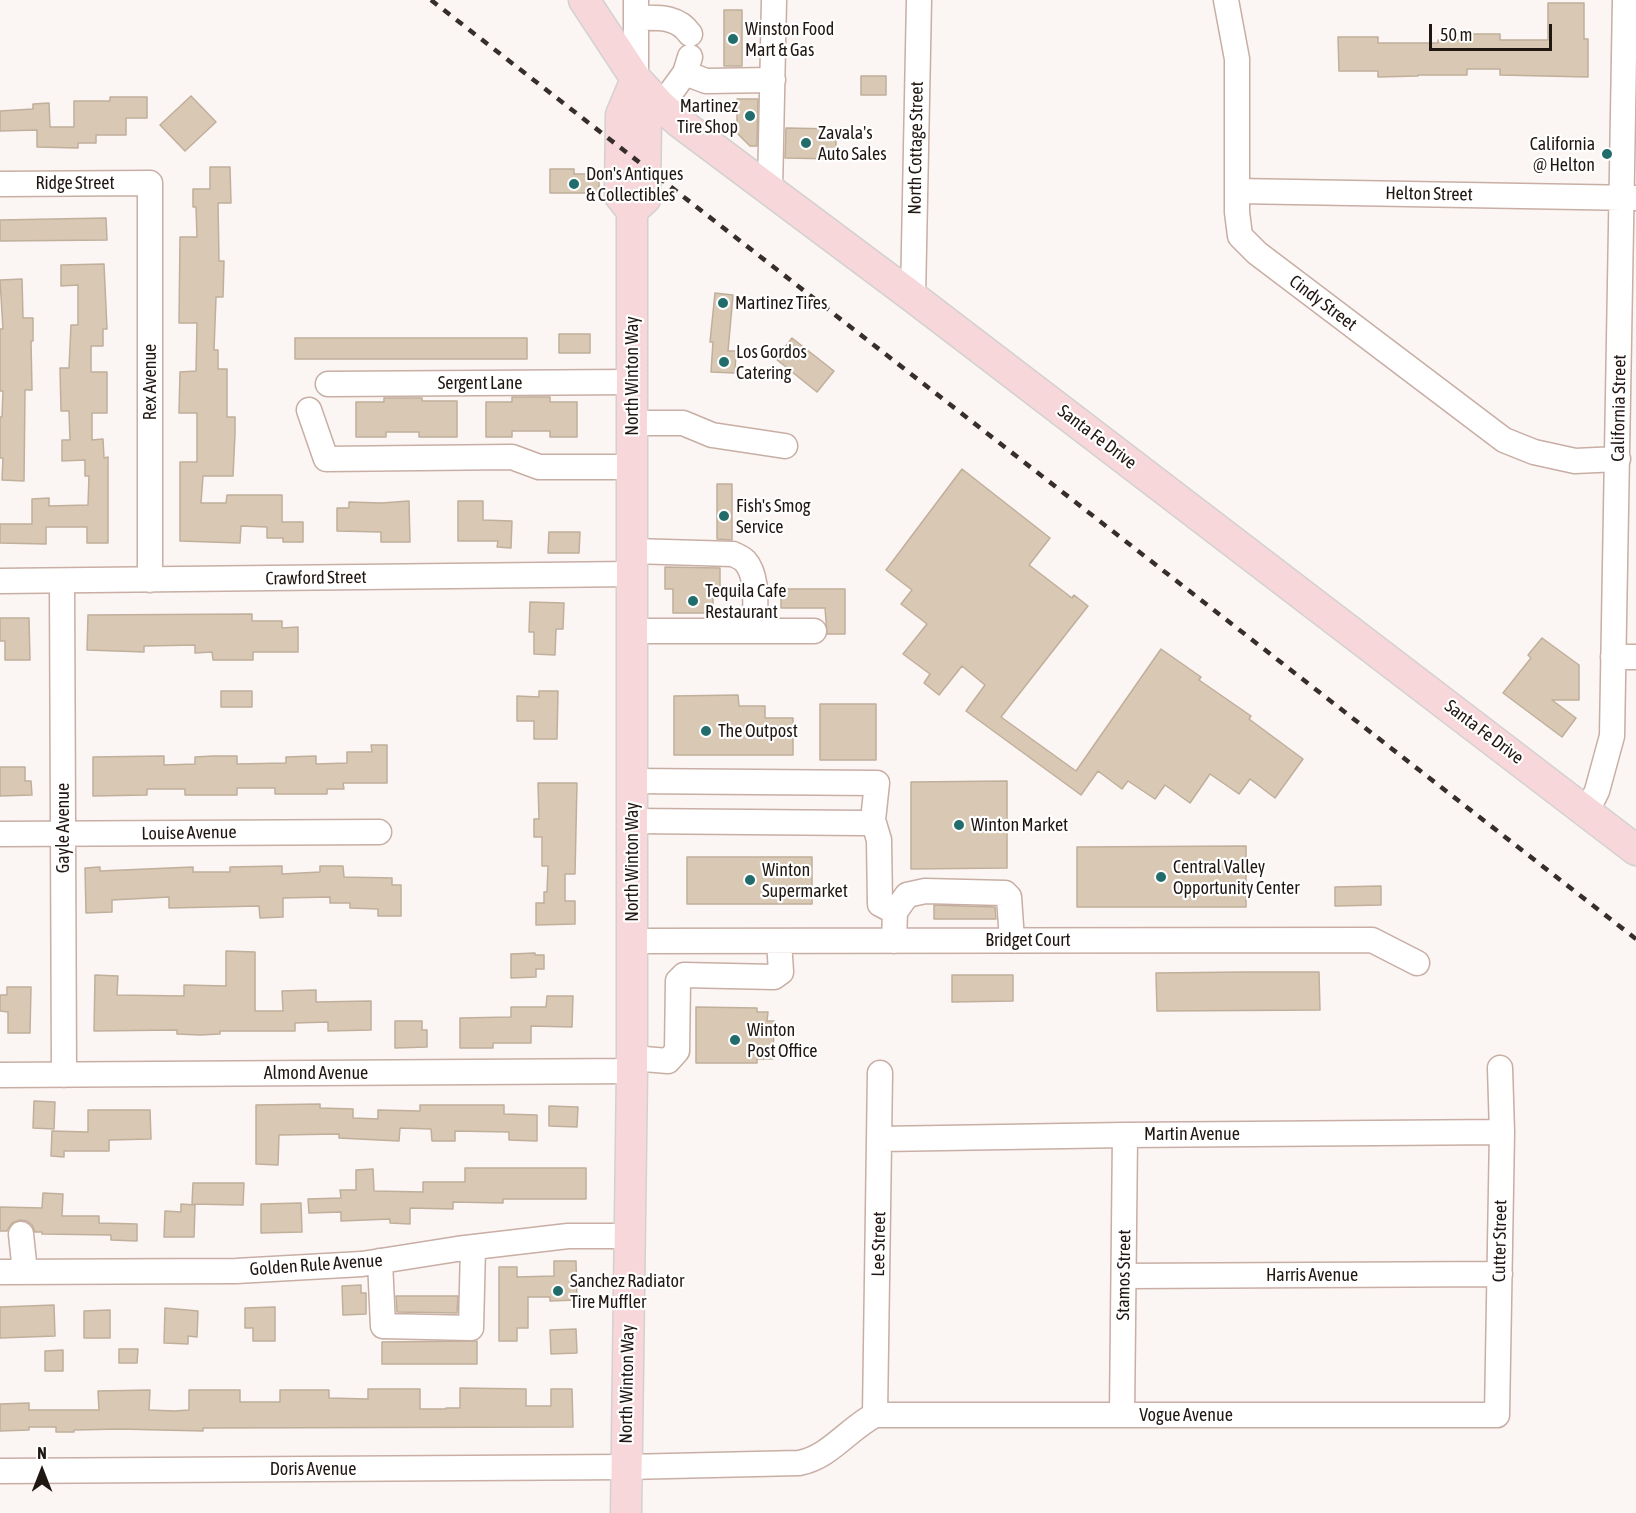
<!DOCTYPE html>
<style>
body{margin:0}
#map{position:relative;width:1636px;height:1513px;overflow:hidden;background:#fbf5f3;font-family:"Asap Condensed",sans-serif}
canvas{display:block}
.north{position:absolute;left:12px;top:1441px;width:60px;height:60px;-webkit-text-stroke:4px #fff;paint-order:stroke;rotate:0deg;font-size:16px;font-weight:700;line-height:24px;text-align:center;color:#201713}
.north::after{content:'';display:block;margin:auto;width:21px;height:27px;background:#201713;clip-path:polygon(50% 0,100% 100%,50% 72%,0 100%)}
.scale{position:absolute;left:1429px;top:24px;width:123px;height:27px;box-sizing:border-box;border:3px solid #201713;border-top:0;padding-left:8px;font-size:18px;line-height:21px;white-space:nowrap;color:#201713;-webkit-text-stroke:4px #fff;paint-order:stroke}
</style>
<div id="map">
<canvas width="1636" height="1513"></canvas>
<div class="north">N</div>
<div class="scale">50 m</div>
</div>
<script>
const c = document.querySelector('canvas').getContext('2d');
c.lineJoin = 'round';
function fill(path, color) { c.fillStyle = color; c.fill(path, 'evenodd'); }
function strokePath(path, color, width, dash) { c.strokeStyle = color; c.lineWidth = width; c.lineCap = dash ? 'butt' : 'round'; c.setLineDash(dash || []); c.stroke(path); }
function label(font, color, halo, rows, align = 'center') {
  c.font = font + ' "Asap Condensed",sans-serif'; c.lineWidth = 4.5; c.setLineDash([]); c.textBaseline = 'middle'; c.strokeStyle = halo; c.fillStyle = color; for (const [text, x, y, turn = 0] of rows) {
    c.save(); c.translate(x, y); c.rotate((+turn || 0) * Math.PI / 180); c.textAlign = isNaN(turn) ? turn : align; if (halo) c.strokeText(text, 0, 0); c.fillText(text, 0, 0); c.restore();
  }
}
const building = new Path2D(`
 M1548,3H1584V39H1588V77L1500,75V69H1467V75H1418V76L1378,77V71H1339L1338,37H1378V43H1438V40H1467V34H1500V40H1548Z
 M724,10H742V66H724Z
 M861,76H886V95H861Z
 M191,96L216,122L185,151L160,125Z
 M110,97H147V118H126V135H96V143H78V148L37,147V130L0,131V111L33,109V104L49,103L50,127H74V101H110Z
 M737,99H758L757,146H750L737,133Z
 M786,128L836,129V159L785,158Z
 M210,167H230L231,203H218L219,261H224L223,297H216L214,350H218V369H227V417H235V434L233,476H203L201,503H226L227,495H282V522H303V542H283V538H267V527L241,526L240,543L180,541V462H197V413H179L180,372L196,371L197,323H179L180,237H197L196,207H193V189H210Z
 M550,169H574V174H599V193H550Z
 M106,218L107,240L0,241V220Z
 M104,264L107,329H103V346H91V372H107V413H92V440L103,439L104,458L108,457V543H87V527H46V544L0,543V524H32V499L49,498V506L88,505L89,476H85V460L62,461V440H70L69,411H61L60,368H69L71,325H78V285L61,286V265Z
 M22,279L23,318H33V341H31L32,390H25L24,481L2,480L3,458H0V417H2L3,391H0V329H3L0,280Z
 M715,293L733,295L728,351H736L735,373L711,372L713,342H710Z
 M559,334H590V353H559Z
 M295,338H527V359H295Z
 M792,338L834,371L817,392L776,359Z
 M512,397H550V402H577V437H550V431H512V437H486V402H512Z
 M384,398H422V401H457V437H419V432H386V437H356V402H384Z
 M962,469L1050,538L1029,565L1072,598L1074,595L1088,606L1001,717L1076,771L1161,649L1201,677L1199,680L1251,716L1249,719L1303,759L1275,798L1250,779L1239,794L1210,774L1190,803L1165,785L1155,799L1128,781L1122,789L1098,771L1081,795L966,711L985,685L962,666L939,695L924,683L930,674L903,654L927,624L901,604L912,590L886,570Z
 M717,484H732V540L717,539Z
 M409,501L410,542H381V532L337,531V508H349V502L381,503Z
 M458,501H483V520L512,521L511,548L497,547L498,541H458Z
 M549,532H580L579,553H548Z
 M665,567L720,568V589H713V613H673V589H665Z
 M781,589H845V634H827L825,608H781Z
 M530,602L564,603L563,629H556L555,655L534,654V632H529Z
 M252,614V621H282V628L298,627V652H253V660H213L212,652L195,653V645L144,646V652L87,650L88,615Z
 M0,618H29L30,660H5V641H0Z
 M1542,638L1579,665V700H1552L1576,718L1562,737L1503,693L1531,658L1528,655Z
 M221,691H252V707H221Z
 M539,691H558L557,739H534V721H517V696L539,697Z
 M738,695L739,706H765V718H793V755H674V696Z
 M820,704H876V760H820Z
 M371,745H387V783H343L344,789H327V794H275V788H237V795H185V789H147V795L93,796V757L164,756V765L195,764V757L213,756H237V764L286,763V757L316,756V764L347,763V752H372Z
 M0,767H25V781H31L32,795L0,796Z
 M1007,781V868L911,869V782Z
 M538,783H577L575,874H565V901H575V924L536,925V903H544V892H547L548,866H542V837H534V819H539Z
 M1246,846V907H1077V847Z
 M687,857H812V904H687Z
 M282,866V874L320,872V866H343L344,877L392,878V885H401V916H378V909L350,908V903H330V897L283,898V917L260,918L259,906L169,908V897L112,900V912L86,913L85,868L100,867V871L193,867V872H230V867Z
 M1381,886V905L1335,906V887Z
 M934,905L995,907L996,919H934Z
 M226,951L255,952V1011H283L282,991L316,990V1002L371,1001V1030L328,1031V1022L295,1023V1031H220V1034L200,1035L177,1034V1030L94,1031L95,975L118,976L117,995L184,996V985L226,986Z
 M535,953V955H544V969H536V977L511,978V954Z
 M1244,972H1319L1320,1010L1157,1011L1156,973Z
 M952,975H1013V1001L952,1002Z
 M7,987H31L30,1033H8V1012L0,1011V995H7Z
 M547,996H573L572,1027L531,1026V1043H493V1048H460V1018L511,1017V1007H546Z
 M696,1007L757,1008V1012H768L767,1021H774L773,1059H757V1063H696Z
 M395,1021H422V1030H427V1047L395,1048Z
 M34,1101L55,1102L54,1129L33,1128Z
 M320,1104V1108L353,1109V1118L378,1119V1110L420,1111V1105H504V1114L537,1115V1141L509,1140V1132L455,1131V1141H432L431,1129L400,1128L399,1141L339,1138V1134L279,1135L278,1165L256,1164V1105Z
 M549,1106L578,1107L577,1127L549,1126Z
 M88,1110H150L151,1139L109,1140V1151H64V1157L51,1156L52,1131L88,1132Z
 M465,1168H586V1199H503V1203L453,1202V1209L410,1208V1224L390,1223V1219L341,1221V1212L309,1213L308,1199L341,1198L340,1190H356V1170L373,1169L374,1191L423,1192V1182H465Z
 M193,1183H244L243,1205L192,1204Z
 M43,1193L63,1194L62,1216H99V1223L137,1224V1241L111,1240V1235L42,1234V1232H35L32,1225L27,1221L20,1220L12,1223L7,1231H0V1207L42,1208Z
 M301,1203L302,1232L261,1233V1204Z
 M181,1204L195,1205L194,1237H164L165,1211L181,1212Z
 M554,1261H576L577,1300L550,1301V1297H528V1328H517V1341H499V1267H517V1277L554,1276Z
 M361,1285V1293H366V1314L343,1315L342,1286Z
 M396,1296H458L457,1313L397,1312Z
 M54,1305L55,1336L0,1338V1307Z
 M275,1307V1341H253V1328H245V1308Z
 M165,1308L198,1311L197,1337L188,1336V1344L164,1343Z
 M110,1310V1338H84V1311Z
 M576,1329L577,1353L551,1354L550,1330Z
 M474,1341H477V1364H382V1342Z
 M119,1349H138L137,1363H119Z
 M63,1350V1371H45V1351Z
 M460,1388L526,1389V1406H551V1389H572L573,1427L203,1428V1431L120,1429L74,1430V1432H56V1427H29V1430L0,1431V1404L29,1403V1410H99L98,1391L150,1390L149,1410L174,1411L189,1410V1390H240V1402H280V1390H329V1398L368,1399V1389H420V1409H446V1408H460Z`);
const minor = new Path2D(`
 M1226,0L1237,59V212L1240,236L1257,253L1504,440L1534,452L1575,461L1618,459
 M636,18C657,18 677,15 690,34
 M685,73L706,81L773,80
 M636,79V0
 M661,106L685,73L690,57
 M0,184L150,183V580
 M770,190L774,0
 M1237,191L1636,198
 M913,297L919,0
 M328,384L632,382
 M309,410L326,459L512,457L539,467H632
 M632,423H683L712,435L785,446
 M632,551L733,554C737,556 742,558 745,561C760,578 754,610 755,631
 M0,581L632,574
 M62,581L64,1075
 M632,631H814
 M1613,657H1636
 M632,781L877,783L873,820L879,840L880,904L895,912L894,941
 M1587,811L1597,791L1612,736L1625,0
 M632,821L863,823L873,820
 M0,834L379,832
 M895,912L907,895L925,891L1005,893L1009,897L1012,940
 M632,941L1372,940L1417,963
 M632,1058L668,1061L677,1051L678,981L684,975L774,977L781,972L779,941
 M0,1075L632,1071
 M881,1139L1125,1135L1502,1132
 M21,1234L25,1272
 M380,1261L383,1326L471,1328L473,1248
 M0,1272L236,1271L362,1264L457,1249L568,1236H630
 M1124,1276L1500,1274
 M875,1415L880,1073
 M1122,1415L1125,1135
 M0,1471L626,1467L799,1463C830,1457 848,1429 875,1415H1497L1502,1132L1500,1068`);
const major = new Path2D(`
 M584,0L636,79L661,106L679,122L913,297L1636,850
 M632,211L645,199L646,116L637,83
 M626,1513L632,1071V211L620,196L621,115L636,79`);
const rail = new Path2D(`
 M431,0L1636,939`);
const markers = [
 [733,39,6,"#226d6b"],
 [750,116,6,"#226d6b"],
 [806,143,6,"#226d6b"],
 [1607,154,6,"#226d6b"],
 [574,184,6,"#226d6b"],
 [723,303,6,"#226d6b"],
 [724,362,6,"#226d6b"],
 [724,516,6,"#226d6b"],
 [693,601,6,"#226d6b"],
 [706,731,6,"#226d6b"],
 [959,825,6,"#226d6b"],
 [1161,877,6,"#226d6b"],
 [750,880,6,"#226d6b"],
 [735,1040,6,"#226d6b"],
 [558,1291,6,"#226d6b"]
];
const poiNames = [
 ["Winston Food",745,29],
 ["Mart & Gas",745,50],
 ["Martinez",738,106,"right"],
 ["Tire Shop",738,127,"right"],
 ["Zavala's",818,133],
 ["Auto Sales",818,154],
 ["California",1595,144,"right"],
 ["@ Helton",1595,165,"right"],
 ["Don's Antiques",586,174],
 ["& Collectibles",586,195],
 ["Martinez Tires",735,303],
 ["Los Gordos",736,352],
 ["Catering",736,373],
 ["Fish's Smog",736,506],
 ["Service",736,527],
 ["Tequila Cafe",705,591],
 ["Restaurant",705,612],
 ["The Outpost",718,731],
 ["Winton Market",971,825],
 ["Central Valley",1173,867],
 ["Opportunity Center",1173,888],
 ["Winton",762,870],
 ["Supermarket",762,891],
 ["Winton",747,1030],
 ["Post Office",747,1051],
 ["Sanchez Radiator",570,1281],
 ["Tire Muffler",570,1302]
];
const streetNames = [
 ["North Cottage Street",916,148,-89],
 ["Ridge Street",75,183],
 ["Helton Street",1429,194,1],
 ["Cindy Street",1323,303,37],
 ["North Winton Way",632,376,-90],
 ["Rex Avenue",150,382,-90],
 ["Sergent Lane",480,383],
 ["California Street",1619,408,-89],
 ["Santa Fe Drive",1097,437,37],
 ["Crawford Street",316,578,-1],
 ["Santa Fe Drive",1484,732,37],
 ["Gayle Avenue",63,828,-90],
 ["Louise Avenue",189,833,-1],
 ["North Winton Way",632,862,-90],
 ["Bridget Court",1028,940],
 ["Almond Avenue",316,1073],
 ["Martin Avenue",1192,1134],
 ["Cutter Street",1500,1241,-89],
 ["Lee Street",879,1244,-89],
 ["Golden Rule Avenue",316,1265,-4],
 ["Stamos Street",1124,1275,-89],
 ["Harris Avenue",1312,1275],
 ["North Winton Way",627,1384,-89],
 ["Vogue Avenue",1186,1415],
 ["Doris Avenue",313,1469]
];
fill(building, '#d9c8b4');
strokePath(building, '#c0af9b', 1.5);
strokePath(minor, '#c8aea4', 27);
strokePath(major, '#d2d1d0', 33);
strokePath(minor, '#fff', 24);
strokePath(major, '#f7d7da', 30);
strokePath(rail, '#362e2a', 4.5, [8, 8]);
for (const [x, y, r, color] of markers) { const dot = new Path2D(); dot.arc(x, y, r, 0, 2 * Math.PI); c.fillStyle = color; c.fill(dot); strokePath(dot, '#fff', 2); }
label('18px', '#201713', '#fff', poiNames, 'left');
label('18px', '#201713', '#fff', streetNames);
</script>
